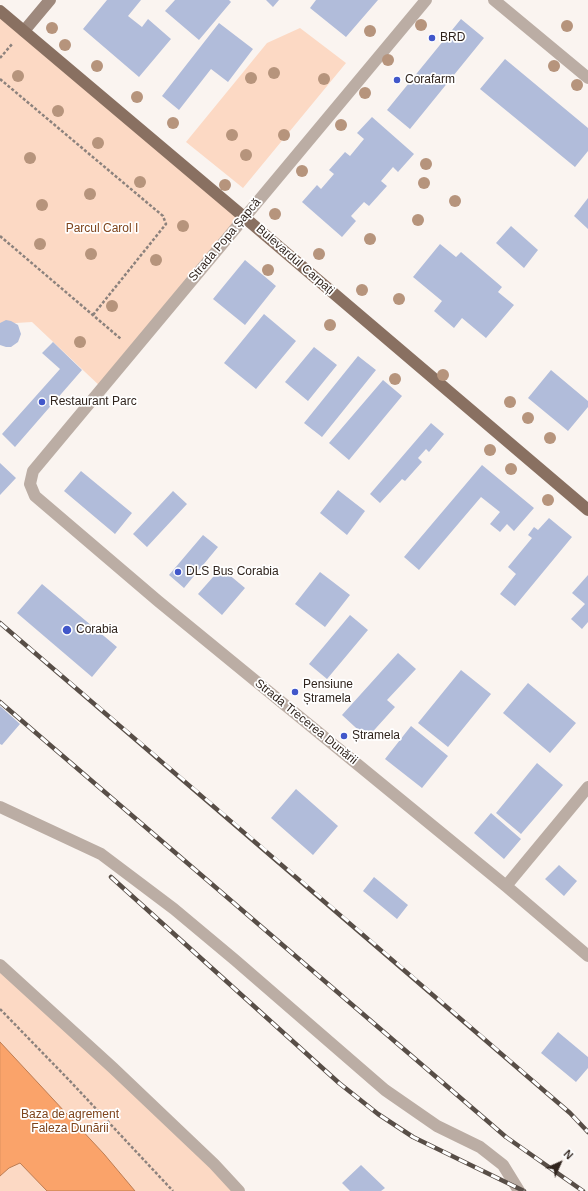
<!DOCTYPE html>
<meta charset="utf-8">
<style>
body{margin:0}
#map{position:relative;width:588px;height:1191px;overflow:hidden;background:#faf4f0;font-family:Helvetica,sans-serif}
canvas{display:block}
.north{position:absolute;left:540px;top:1143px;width:40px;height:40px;-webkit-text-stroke:3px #fff;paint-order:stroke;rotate:45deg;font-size:11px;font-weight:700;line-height:16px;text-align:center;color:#30241d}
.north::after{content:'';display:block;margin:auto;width:14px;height:18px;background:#30241d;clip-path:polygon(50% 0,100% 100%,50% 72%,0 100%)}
</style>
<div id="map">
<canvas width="588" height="1191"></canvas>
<div class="north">N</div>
</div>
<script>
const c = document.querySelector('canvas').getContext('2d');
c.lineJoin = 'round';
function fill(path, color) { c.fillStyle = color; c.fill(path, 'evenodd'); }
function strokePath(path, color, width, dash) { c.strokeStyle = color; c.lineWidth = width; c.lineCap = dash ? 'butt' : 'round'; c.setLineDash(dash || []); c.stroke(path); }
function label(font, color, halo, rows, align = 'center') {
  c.font = font + ' Helvetica,sans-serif'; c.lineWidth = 3.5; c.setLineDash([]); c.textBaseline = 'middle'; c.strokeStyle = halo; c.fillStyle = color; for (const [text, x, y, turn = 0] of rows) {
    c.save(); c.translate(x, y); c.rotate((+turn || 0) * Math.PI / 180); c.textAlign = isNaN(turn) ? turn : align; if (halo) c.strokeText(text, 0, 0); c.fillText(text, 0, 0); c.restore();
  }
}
const green = new Path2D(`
 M0,11L244,217L102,388L32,322L0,324Z
 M300,28L346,63L243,188L186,142L267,43Z
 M0,965L239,1191H0Z`);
const water = new Path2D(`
 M0,1042L104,1154L135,1191H47L20,1163L9,1168L0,1176Z`);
const building = new Path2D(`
 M107,0H141L128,16L142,27L148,19L171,39L139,77L83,29Z
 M175,0H229L231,2L199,40L165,11Z
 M266,0H279L273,7Z
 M316,0H378L346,37L310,8Z
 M461,19L484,38L410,129L387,110Z
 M219,23L253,49L228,82L211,69L179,110L162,96Z
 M505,59L588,128V151L575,167L480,89Z
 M372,117L414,154L398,172L393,167L381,181L387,186L369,206L364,202L351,216L356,221L342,237L302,202L317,185L321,189L334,174L329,170L345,152L350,156L364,139L357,133Z
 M588,198V229L574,216Z
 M511,226L538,250L524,268L496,243Z
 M440,244L456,257L461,252L502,287L498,292L514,305L486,338L462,318L454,328L434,311L442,301L413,277Z
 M245,260L276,286L245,325L213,299Z
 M264,314L296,341L256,389L224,363Z
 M6,320L11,321L18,325L21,334L18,342L11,347H6L0,345V323Z
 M53,342L82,370L15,447L2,434L60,369L42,353Z
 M314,347L337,365L308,401L285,382Z
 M358,356L376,370L322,437L304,423Z
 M551,370L588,401V407L568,431L528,398Z
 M383,380L402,396L349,460L329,443Z
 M431,423L444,434L429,452L426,449L418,458L422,462L405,481L402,479L380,503L370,494Z
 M0,463L16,478L0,495Z
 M482,465L534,508L514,531L507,524L500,532L490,524L500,512L481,497L419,570L404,557Z
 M81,471L132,513L115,534L64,491Z
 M338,490L365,511L347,535L320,513Z
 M173,491L187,504L147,547L133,534Z
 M549,518L572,537L515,606L500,594L516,574L508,567L532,538L528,535L534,527L538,530Z
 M203,535L218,547L184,588L169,575Z
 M221,568L245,588L222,615L198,594Z
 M320,572L350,595L325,627L295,604Z
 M588,575V622L582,629L571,619L585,604L572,593Z
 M42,584L117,647L92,677L17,613Z
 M350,615L368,630L327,679L309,664Z
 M398,653L416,669L387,700L395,707L367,738L342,715Z
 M461,670L491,694L448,747L418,723Z
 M528,683L576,723L550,753L503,713Z
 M0,706L20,724L2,745L0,744Z
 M411,726L448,756L422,788L385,759Z
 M537,763L563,785L521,834L496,813Z
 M296,789L338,826L313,855L271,818Z
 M491,813L521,839L504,859L474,833Z
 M559,865L577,881L564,896L545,879Z
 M374,877L408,905L397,919L363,891Z
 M558,1032L588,1057V1068L576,1082L541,1053Z
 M361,1165L385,1188L381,1191H350L342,1183Z`);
const path = new Path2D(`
 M0,58L13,43
 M0,79L163,216L166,224L93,315
 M0,236L121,339
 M0,1009L69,1080L173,1191`);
const lane = new Path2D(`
 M0,807L101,854L174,909L235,960L385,1090L437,1126L480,1147L503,1165L519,1191
 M0,965L113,1068L214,1164L239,1191`);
const street = new Path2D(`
 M426,0L33,471L30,484L35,496L158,601L506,886L588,956
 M494,0L588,78
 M506,886L588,787`);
const secondary = new Path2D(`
 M24,31L50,0`);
const primary = new Path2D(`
 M0,11L244,217L588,510`);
const rail = new Path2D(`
 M0,623C191,786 381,949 570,1113L588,1132
 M0,702L506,1137L583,1191
 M111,877L339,1083L378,1114L413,1137L524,1191`);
const trees = [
 [421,25],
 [567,26],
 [52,28],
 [370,31],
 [65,45],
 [388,60],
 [97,66],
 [554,66],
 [274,73],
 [18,76],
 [251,78],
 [324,79],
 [577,85],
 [365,93],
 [137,97],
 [58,111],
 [173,123],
 [341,125],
 [232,135],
 [284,135],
 [98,143],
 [246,155],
 [30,158],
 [426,164],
 [302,171],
 [140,182],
 [424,183],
 [225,185],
 [90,194],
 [455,201],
 [42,205],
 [275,214],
 [418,220],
 [183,226],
 [370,239],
 [40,244],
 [91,254],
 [319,254],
 [156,260],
 [268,270],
 [362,290],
 [399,299],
 [112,306],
 [330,325],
 [80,342],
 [443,375],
 [395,379],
 [510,402],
 [528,418],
 [550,438],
 [490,450],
 [511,469],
 [548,500]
];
const markers = [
 [432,38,4,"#4157ca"],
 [397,80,4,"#4157ca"],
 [42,402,4,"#4157ca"],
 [178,572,4,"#4157ca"],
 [67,630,5,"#4157ca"],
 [295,692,4,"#4157ca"],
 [344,736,4,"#4157ca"]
];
const poiNames = [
 ["BRD",440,38],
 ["Corafarm",405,80],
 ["Restaurant Parc",50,402],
 ["DLS Bus Corabia",186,572],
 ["Corabia",76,630],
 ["Pensiune",303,685],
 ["Ștramela",303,699],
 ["Ștramela",352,736]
];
const parkNames = [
 ["Parcul Carol I",102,229],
 ["Baza de agrement",70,1115],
 ["Faleza Dunării",70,1129]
];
const streetNames = [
 ["Strada Popa Șapcă",225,240,-50],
 ["Bulevardul Carpați",295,260,41],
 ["Strada Trecerea Dunării",306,722,39]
];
fill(green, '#fcd9c4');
fill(water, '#faa36a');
strokePath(water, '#bd7d53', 1);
fill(building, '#b1bcda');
strokePath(path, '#8c827d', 2.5, [3, 2]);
strokePath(lane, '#bbada4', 12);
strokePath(street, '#bbada4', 12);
strokePath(secondary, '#9e897d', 12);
strokePath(primary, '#897061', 12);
strokePath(rail, '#584e47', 4.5);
strokePath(rail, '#fff', 3, [9]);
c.fillStyle = '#b6947c';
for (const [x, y] of trees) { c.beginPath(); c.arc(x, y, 6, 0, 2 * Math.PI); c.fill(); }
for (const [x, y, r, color] of markers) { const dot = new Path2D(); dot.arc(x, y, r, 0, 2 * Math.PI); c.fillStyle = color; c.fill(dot); strokePath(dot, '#fff', 1.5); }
label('12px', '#30241d', '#fff', poiNames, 'left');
label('12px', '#7e451d', '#fff', parkNames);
label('12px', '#30241d', '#fff', streetNames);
</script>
